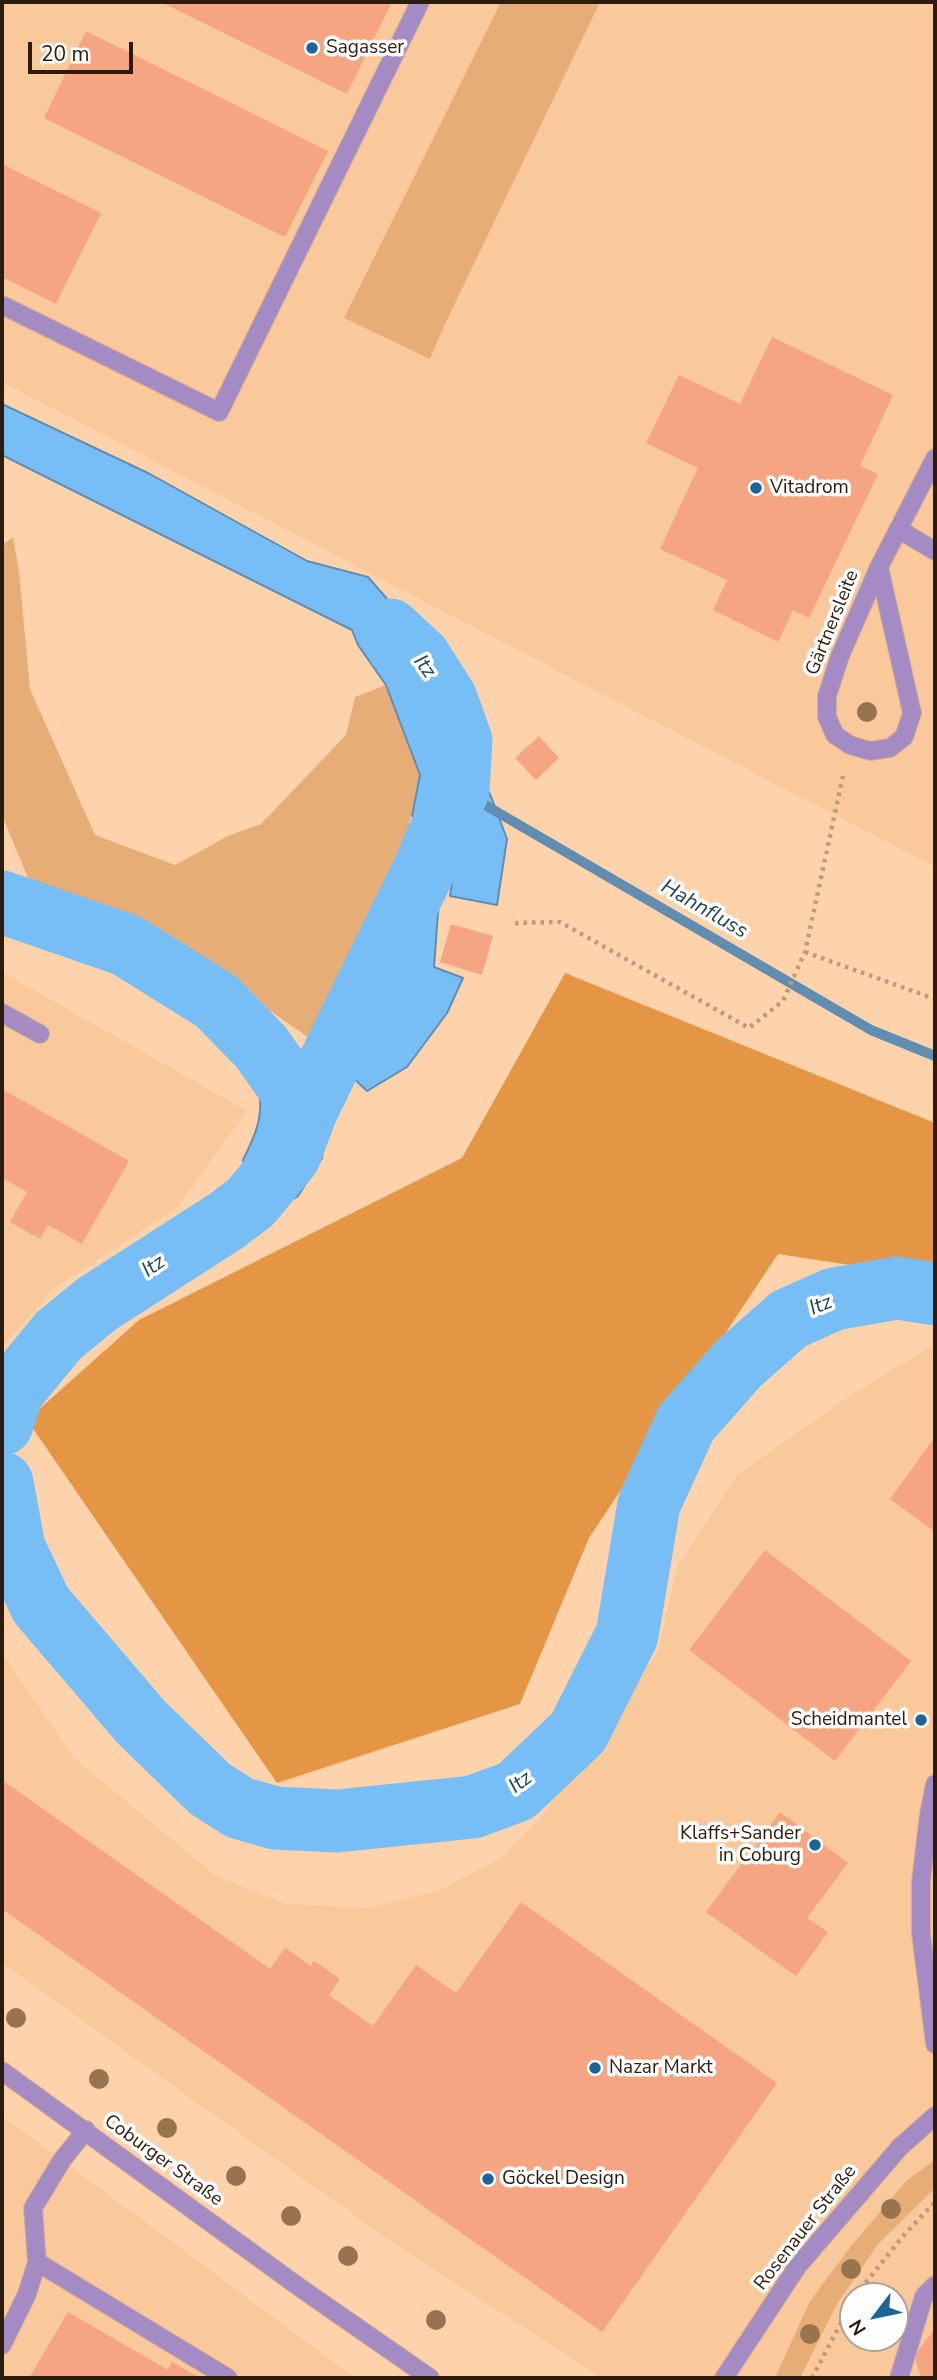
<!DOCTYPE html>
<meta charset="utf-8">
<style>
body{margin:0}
#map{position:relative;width:937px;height:2380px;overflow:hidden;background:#fed3ab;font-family:"Nunito Sans",sans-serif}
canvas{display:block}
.frame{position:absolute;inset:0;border:4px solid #2c1c0d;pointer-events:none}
.north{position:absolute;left:839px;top:2282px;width:70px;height:70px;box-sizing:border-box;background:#fdfdfd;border:2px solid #a9a39d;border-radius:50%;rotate:238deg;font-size:19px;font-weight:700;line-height:28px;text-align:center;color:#2c1c0d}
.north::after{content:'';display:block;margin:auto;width:24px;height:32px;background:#1c6599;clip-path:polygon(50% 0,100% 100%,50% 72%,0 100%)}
.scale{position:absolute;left:28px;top:42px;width:105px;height:32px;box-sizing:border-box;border:4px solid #2c1c0d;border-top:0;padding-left:9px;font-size:21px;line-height:24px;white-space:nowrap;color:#2c1c0d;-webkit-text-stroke:5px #fdfdfd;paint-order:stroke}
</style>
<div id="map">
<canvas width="937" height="2380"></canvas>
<div class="frame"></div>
<div class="north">N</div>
<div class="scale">20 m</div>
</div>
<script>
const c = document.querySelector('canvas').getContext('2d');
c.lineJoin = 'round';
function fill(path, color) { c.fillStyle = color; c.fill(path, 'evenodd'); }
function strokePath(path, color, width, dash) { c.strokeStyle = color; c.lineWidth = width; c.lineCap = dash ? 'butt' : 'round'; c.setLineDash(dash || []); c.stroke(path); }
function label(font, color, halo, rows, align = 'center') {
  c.font = font + ' "Nunito Sans",sans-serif'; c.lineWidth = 7; c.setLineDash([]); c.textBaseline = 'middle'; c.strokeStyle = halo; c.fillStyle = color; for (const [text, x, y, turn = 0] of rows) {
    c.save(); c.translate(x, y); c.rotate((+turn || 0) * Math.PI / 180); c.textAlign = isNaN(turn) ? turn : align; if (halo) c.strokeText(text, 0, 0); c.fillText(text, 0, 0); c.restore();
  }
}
const built = new Path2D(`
 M2,2H935V867L2,382Z
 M2,972L247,1111L176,1208L52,1290L2,1347Z
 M935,1344V2378H602L396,2245L2,1963V1653L74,1758L216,1876L286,1904L370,1908L438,1891L501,1858L543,1815L658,1651L677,1567L737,1475L851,1395ZM853,2296H895V2338H853Z
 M2,2116L62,2160L355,2378H2Z`);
const green = new Path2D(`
 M501,2H600L444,326L430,359L344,318Z
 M13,537L19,571L30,689L95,835L175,865L228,836L261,824L346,735L355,697L386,685L420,775L399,869L319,1045L159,933L28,878L2,815V545Z
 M935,2160V2188L878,2244L837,2304L800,2378H775L810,2301L852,2245L907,2180Z`);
const forest = new Path2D(`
 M565,973L935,1123V1278L778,1254L589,1538L520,1704L277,1783L27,1420L139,1320L462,1158Z`);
const water = new Path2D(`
 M2,404L150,474L307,561L368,577L388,600L427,659L492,799L507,839L497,905L450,896L458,845L412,816L420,775L386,685L358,645L352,630L2,455Z
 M399,869L440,886L434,967L463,978L447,1013L407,1067L367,1091L319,1045Z
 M308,1082L327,1119L322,1158L298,1196L256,1219L243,1160C253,1139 262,1122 260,1099Z`);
const stream = new Path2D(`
 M485,805L871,1030L935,1056`);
const river = new Path2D(`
 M2,902L126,945L216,1001L261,1047L306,1111
 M2,1424L12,1392L59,1335L97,1304L226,1221L251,1202L289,1156L306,1111L423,872L458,790L461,741L446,699L420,658L390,630
 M2,1483L14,1548L41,1605L141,1722L210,1789L240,1808L275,1818L337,1821L473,1807L516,1791L578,1732L627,1635L649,1504L686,1423L738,1364L789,1319L834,1299L897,1288L935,1294`);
const building = new Path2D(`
 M161,2H392L347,94Z
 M86,31L328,151L285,237L44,118Z
 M2,164L101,213L56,304L2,277Z
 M772,337L893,395L860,466L878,474L809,618L793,610L778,642L713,610L727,580L660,549L698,468L646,443L679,375L740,404Z
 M539,736L559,758L536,780L515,758Z
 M451,924L493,936L482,975L440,962Z
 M2,1089L129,1161L82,1244L48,1225L40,1239L10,1222L27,1192L2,1178Z
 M935,1437V1532L890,1499Z
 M765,1550L911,1661L835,1761L689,1650Z
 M2,1780L270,1969L285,1948L311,1966L314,1961L340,1979L329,1995L373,2026L416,1965L456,1993L521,1902L777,2083L602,2332L2,1909Z
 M780,1812L848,1863L807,1918L828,1932L796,1976L706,1912Z
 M68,2312L168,2370L172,2362L200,2378H29Z
 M935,2329V2378H921L914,2356Z`);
const path = new Path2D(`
 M515,923L560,922L749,1028L783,1001L805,952L844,771
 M805,952L935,999
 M855,2296L904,2235L935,2202
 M812,2378L853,2300`);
const minor = new Path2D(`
 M2,305L219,412L420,2
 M898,529L935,551
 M879,567L912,713L904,737L890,748L870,751L850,745L835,735L827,717V696L840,656L879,567L935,458
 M2,1013L40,1034
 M935,1784L929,1814L921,1881V1934L935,2044
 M2,2071L299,2287L430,2378
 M37,2262L228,2378
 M2,2345L27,2294L37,2262L33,2208L62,2160L86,2130
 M724,2378L797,2267L900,2147L935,2116
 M899,2378L924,2296L935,2285`);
const trees = [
 [867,712],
 [16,2018],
 [99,2079],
 [167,2128],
 [236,2176],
 [891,2209],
 [291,2216],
 [348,2256],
 [851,2269],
 [436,2320],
 [810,2334]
];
const markers = [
 [312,48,7,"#1c6599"],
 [756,488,7,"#1c6599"],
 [921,1720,7,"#1c6599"],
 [815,1845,7,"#1c6599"],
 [595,2068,7,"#1c6599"],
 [488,2179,7,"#1c6599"]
];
const poiNames = [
 ["Sagasser",326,48],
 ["Vitadrom",770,488],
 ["Scheidmantel",907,1720,"right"],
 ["Klaffs+Sander",801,1834,"right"],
 ["in Coburg",801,1856,"right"],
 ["Nazar Markt",609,2068],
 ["Göckel Design",502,2179]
];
const streetNames = [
 ["Gärtnersleite",833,623,-68],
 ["Coburger Straße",163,2161,36],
 ["Rosenauer Straße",806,2228,-52]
];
const waterNames = [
 ["Itz",424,667,54],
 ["Hahnfluss",704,910,30],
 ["Itz",154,1267,-34],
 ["Itz",821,1306,-22],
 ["Itz",521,1783,-37]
];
fill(built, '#f9c89b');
fill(green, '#e7ad76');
fill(forest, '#e49644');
fill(water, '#78bef6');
strokePath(water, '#618db0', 2);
strokePath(stream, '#618db0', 10);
strokePath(river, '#78bef6', 63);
fill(building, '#f5a582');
strokePath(minor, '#d8b28f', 20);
strokePath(path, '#be9b7b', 4.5, [3.5, 5]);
strokePath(minor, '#a48bc4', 18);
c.fillStyle = '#97734e';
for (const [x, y] of trees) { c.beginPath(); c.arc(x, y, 10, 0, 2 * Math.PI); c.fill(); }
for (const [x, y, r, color] of markers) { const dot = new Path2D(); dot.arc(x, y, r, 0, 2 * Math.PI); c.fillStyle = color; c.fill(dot); strokePath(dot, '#fdfdfd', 2.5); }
label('19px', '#2c1c0d', '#fdfdfd', poiNames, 'left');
label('19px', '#2c1c0d', '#fdfdfd', streetNames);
label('italic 21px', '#1e4360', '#fdfdfd', waterNames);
</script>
